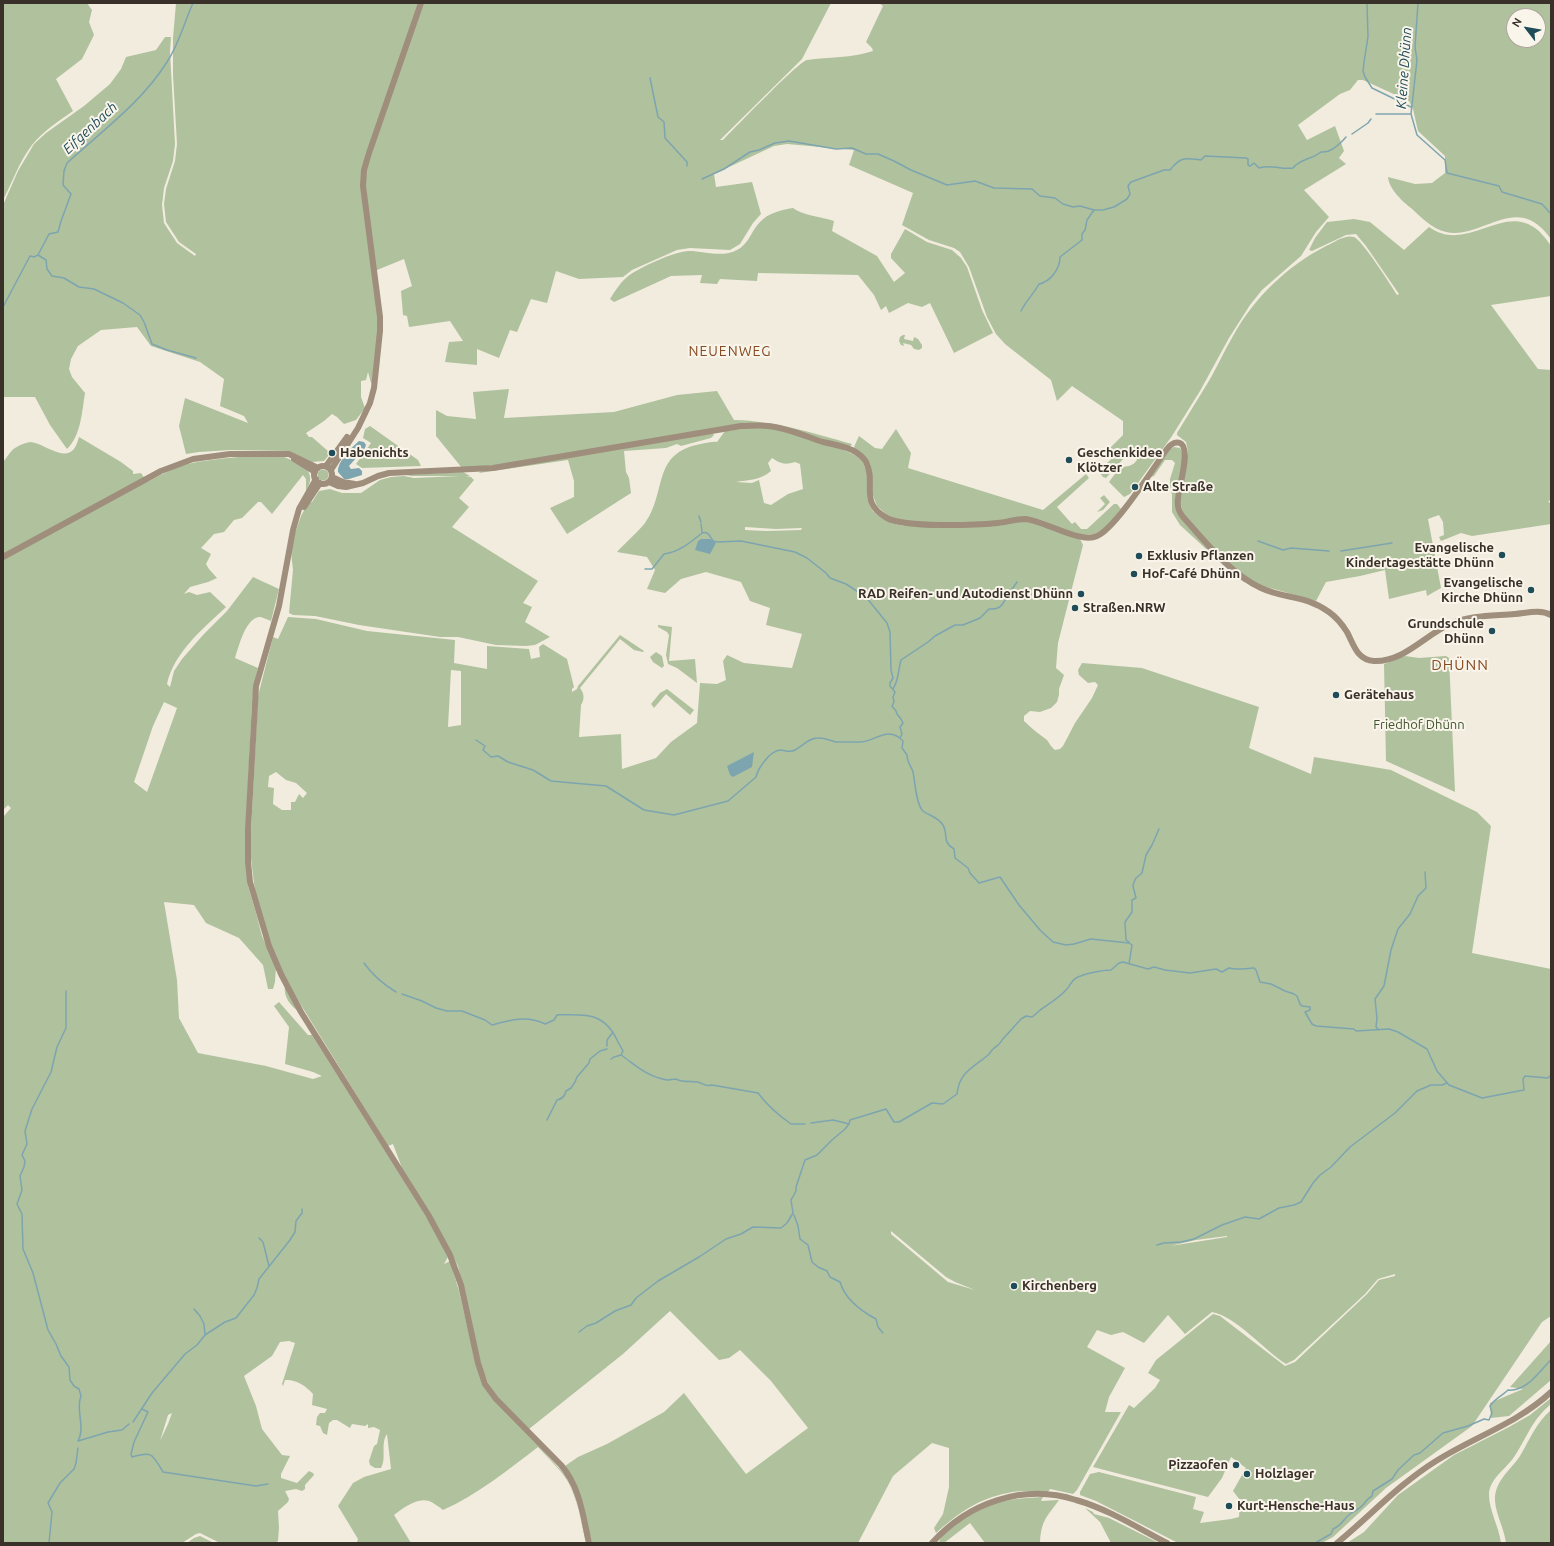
<!DOCTYPE html>
<meta charset="utf-8">
<style>
body{margin:0}
#map{position:relative;width:1554px;height:1546px;overflow:hidden;background:#f2ecde;font-family:Ubuntu,sans-serif}
canvas{display:block}
.frame{position:absolute;inset:0;border:4px solid #383029;pointer-events:none}
.north{position:absolute;left:1506px;top:8px;width:40px;height:40px;box-sizing:border-box;background:#faf5eb;border:1px solid #aca69d;border-radius:50%;rotate:301deg;font-size:11px;font-weight:700;line-height:16px;text-align:center;color:#383029}
.north::after{content:'';display:block;margin:auto;width:14px;height:18px;background:#1f4c59;clip-path:polygon(50% 0,100% 100%,50% 72%,0 100%)}
</style>
<div id="map">
<canvas width="1554" height="1546"></canvas>
<div class="frame"></div>
<div class="north">N</div>
</div>
<script>
const c = document.querySelector('canvas').getContext('2d');
c.lineJoin = 'round';
function fill(path, color) { c.fillStyle = color; c.fill(path, 'evenodd'); }
function strokePath(path, color, width, dash) { c.strokeStyle = color; c.lineWidth = width; c.lineCap = dash ? 'butt' : 'round'; c.setLineDash(dash || []); c.stroke(path); }
function label(font, color, halo, rows, align = 'center') {
  c.font = font + ' Ubuntu,sans-serif'; c.lineWidth = 4; c.setLineDash([]); c.textBaseline = 'middle'; c.strokeStyle = halo; c.fillStyle = color; for (const [text, x, y, turn = 0] of rows) {
    c.save(); c.translate(x, y); c.rotate((+turn || 0) * Math.PI / 180); c.textAlign = isNaN(turn) ? turn : align; if (halo) c.strokeText(text, 0, 0); c.fillText(text, 0, 0); c.restore();
  }
}
const green = new Path2D(`
 M3,3H87L92,10L89,22L94,35L82,59L56,79L73,111C59,121 43,131 32,145C19,162 13,181 3,200Z
 M176,3H831L802,59L720,140H723C733,130 799,61 807,60C828,57 852,58 873,51L872,48L866,42L883,6L879,3H1551V239C1517,190 1483,240 1446,232C1432,229 1421,217 1411,208C1402,201 1389,189 1388,177L1415,184L1432,183L1445,173V156L1418,131L1413,109L1409,101L1363,80H1358L1350,90L1340,94L1298,125L1307,140L1335,126L1344,151L1339,158L1346,164L1304,190L1329,217L1316,232L1301,256L1262,290L1250,305L1229,338L1200,391L1172,436L1130,494L1124,497L1109,482L1120,467C1127,467 1133,466 1137,460L1132,450C1126,447 1123,450 1119,454L1124,458L1106,478L1103,477L1096,468H1101L1115,456L1110,448L1123,435V421L1072,386L1057,401L1051,380L1005,344L996,334L987,317L969,267L960,252L954,248L929,240L902,225L913,193L849,165L854,150L787,144L774,146L714,174L716,187L752,182L761,214L753,223L740,244L730,250L690,248L677,250L632,270L623,277L579,279L556,271L547,303L531,299L517,332L510,330L499,358L477,349V365L445,362L449,342L463,341L450,321L409,327L407,316L403,315L401,291L412,286L404,259L377,270L378,329L372,383H371L368,372L366,380L361,381V397L365,408L356,420L344,424L337,417L332,414L324,421L306,433L309,437H312L329,452V455L324,461L312,462L289,451L231,450L199,452L186,454L179,426L185,398L248,423L244,416L220,406L224,379L200,362L151,346L137,327L101,330L78,346L71,359L69,369L72,377L85,393C82,411 81,436 67,449L50,425L35,397H3V205L18,171L34,144L46,133L84,106L110,84L121,69L126,57L156,50L165,37H171L170,52L175,144L173,161L164,188L162,205L164,223L177,243L195,256L196,254L179,242L166,222L164,204L166,189L175,161L177,144L173,75V38ZM1514,16H1538V40H1514Z
 M793,208C802,215 822,217 834,221L832,231L877,256L894,282L905,273L891,258V254L905,229L927,242L952,250L961,258L967,267L982,310L993,333L954,353L930,303L922,307L908,303L889,313L886,306L881,310L874,295L858,275L758,273L757,281L720,279L717,284L700,283L702,275L671,276L614,302L610,299C615,291 620,283 627,277C638,268 675,251 689,251C704,251 723,258 737,250C749,244 751,231 760,222C768,213 781,210 793,208Z
 M1354,219L1370,222L1404,250L1429,227C1472,258 1513,186 1551,246V296L1491,305L1538,369L1551,370V499L1548,502L1551,503V524L1472,536L1461,533L1441,541L1439,537L1444,535L1443,522L1439,515L1428,519L1441,588L1427,596L1426,590L1389,599L1385,570L1360,576L1326,582L1316,601L1274,589L1244,582L1229,570L1180,525L1172,512V495L1170,486V479L1175,463L1172,460H1165L1154,476L1151,477L1170,449L1174,447L1180,448C1187,456 1177,488 1175,500L1183,512L1180,502L1188,451L1186,442L1177,435V433C1186,418 1195,404 1204,389C1215,372 1223,353 1233,336C1254,298 1287,266 1326,246C1333,243 1345,234 1354,237C1362,240 1391,285 1397,295L1399,294L1366,246L1356,234L1346,235L1312,251L1309,250L1315,238L1327,222Z
 M903,335H905L904,339L913,341L914,337L918,339L922,345V348L919,350L914,349L911,345L903,343L904,346L901,345L899,341L900,337Z
 M509,389L504,418L614,412L677,395L717,391L734,420C776,421 812,433 852,444L850,447L771,424L496,465L462,468L436,436V410L447,416L476,419L473,392Z
 M370,426L418,460L421,466L362,468L356,464L371,443L363,438L365,429Z
 M755,427C762,428 769,428 776,430C790,432 853,450 860,459C876,477 856,501 880,517C890,523 899,526 909,526L886,514L877,506L872,493V478L854,447L859,436L875,448L882,449L896,429L911,453L908,468L1043,510L1086,474L1089,478L1057,507L1072,524L1075,522L1081,529H1087L1114,504H1117L1121,509C1115,516 1109,525 1102,530C1082,544 1056,523 1037,519L1080,539L1083,545L1058,643L1056,668L1064,675L1059,689V695L1057,702L1051,708L1040,712L1030,711L1024,716V721C1031,728 1039,734 1047,740C1050,744 1051,747 1055,750L1060,749L1063,746L1075,723L1092,698L1098,685L1095,682L1088,683L1079,675L1078,670L1082,663L1142,668L1259,707L1249,748L1311,774L1314,757L1391,770L1477,812L1491,826L1472,953L1551,969V1316L1542,1322L1472,1426L1386,1488L1333,1537L1322,1543H1178L1096,1501L1080,1495V1492L1090,1474L1099,1472L1196,1497L1193,1509L1204,1512L1200,1523L1231,1519L1239,1517L1240,1500L1233,1491L1246,1468L1231,1457L1222,1478L1208,1497L1093,1467L1129,1405L1134,1408L1155,1388L1160,1380L1148,1373L1156,1360L1213,1314L1220,1316L1285,1366L1295,1362L1367,1294L1379,1280L1395,1276V1274L1378,1279L1365,1294L1294,1360L1286,1364C1264,1350 1237,1317 1212,1312L1185,1334L1168,1315L1144,1343L1123,1332L1111,1335L1097,1330L1087,1347L1125,1368L1109,1397L1105,1412H1121L1077,1490L1073,1494L1050,1489L1048,1492C1035,1492 1021,1490 1008,1493C979,1498 957,1514 936,1533L934,1528L943,1514L949,1487V1448L932,1443L893,1476L858,1543H592L577,1486L565,1466L578,1457L607,1444L664,1412L684,1393L746,1474L808,1428L771,1381L740,1350L729,1358L719,1360L670,1311L623,1354L529,1429L500,1400L488,1383L480,1362L458,1266L437,1225L402,1168L393,1144L388,1146L298,1000L283,972L270,942L255,891L250,851L258,696L273,637L278,639L288,617L316,619L367,631L455,640L454,663L487,669V646L529,649L531,659L540,657L539,647L543,644L567,659L574,687L572,689V692L577,689L578,686L620,635L644,651L643,652L634,650L620,639L580,688C584,693 585,699 581,705L579,737L621,734L622,769L656,758L671,742L697,723L700,683L717,684L726,680L723,661L727,655L744,663L792,668L802,634L766,625L770,608L750,601L741,582L706,572L681,579L665,593L647,589L655,570L647,557L617,552C625,543 638,532 645,523C667,492 652,456 696,445C703,444 711,441 717,442L725,431ZM772,458C781,464 785,465 795,462L800,464L803,489L788,494L771,505L764,503L759,480L752,483L736,482C748,480 761,480 771,471L768,463ZM745,527L776,529L802,528L801,530L766,531L745,530ZM451,670L461,671V725L448,727ZM276,772L286,780L296,783L307,793L303,798L299,794L295,802H291V810H282L273,804L274,788L268,787L269,776ZM891,1231L946,1277L955,1282L975,1290L948,1282L891,1234ZM1227,1236V1237L1170,1246L1196,1240Z
 M712,433L714,435L711,438L681,446L677,444L666,448L624,451L626,472L629,478L631,493L567,534L550,508L574,497V481L568,460L479,473L481,471Z
 M79,437L121,462L133,471V474L141,473L147,482C161,475 176,466 192,463C211,459 266,453 284,457C293,460 301,466 308,471C312,479 310,483 306,491V479L303,475L272,514L261,502H258L242,518L234,520L224,532L214,534L201,548L211,554L206,564L209,569L217,578L208,582L190,587L184,594L189,592L197,595L210,592L226,607C203,629 174,652 167,684L170,687L174,671L182,659L203,635L227,611L253,577L279,589L271,621C268,620 264,618 261,617C246,616 239,646 235,658L258,668L254,686L252,703L245,845L246,867L248,886L256,913L262,936L276,967L275,982L273,989H268L263,965L239,938L206,923L194,905L164,902L177,980L179,1018L198,1053L266,1066L313,1079L322,1076L313,1072L285,1064L289,1027L274,1006L279,1002L308,1035H312L437,1234L448,1257L444,1264L450,1261L459,1291L474,1356L482,1383L566,1476L575,1496L587,1543H586C581,1522 578,1499 567,1480C559,1468 548,1458 538,1447C509,1469 477,1495 443,1510C439,1507 434,1503 429,1501C417,1497 403,1508 394,1515L411,1543L357,1542L358,1539L338,1506L353,1483L364,1477L391,1469L387,1434C380,1444 387,1458 381,1468H375L370,1465L369,1461L374,1446L377,1444L380,1430L374,1427L368,1428V1424L365,1426L352,1424L350,1428L337,1420H333L329,1423L327,1435L323,1433L320,1426L316,1425L317,1417L320,1413H325L327,1409L312,1405L313,1394C306,1386 296,1379 285,1380L283,1386L282,1384L295,1343L289,1341L280,1342L272,1356L244,1376L256,1406L262,1429L282,1455L290,1456L281,1474V1478L297,1483L309,1471L313,1473L314,1475L305,1485V1489L302,1491L296,1489L285,1491L289,1499L288,1502L278,1511L279,1528L278,1541L275,1543H220L200,1533L196,1534L182,1543H3V817L11,808L8,805L3,810V462C7,458 10,451 15,448C19,445 25,443 30,442C42,442 63,462 74,449C76,446 78,441 79,437ZM164,702L177,708L147,792L134,782L153,726ZM172,1413L168,1424L160,1441L168,1415Z
 M317.5 475a5.5 5.5 0 1 1 11 0a5.5 5.5 0 1 1-11 0Z
 M463,472L470,476H466L471,477L474,480L459,498L469,507L452,527L538,581L523,603L532,607L525,622L550,637L535,645L526,646L496,645L458,637H440L359,625L315,616L293,615L289,613L293,570L291,552L295,533L301,516L308,503L312,502L319,491L330,489L342,493H361L380,480L391,477L404,476L414,478L460,476H463H411L407,475Z
 M1104,495L1110,502L1103,510L1097,512L1105,504L1100,498Z
 M658,625L672,627L669,661L695,659L697,683L677,668L668,664L666,655L669,635L667,632L658,627Z
 M656,652L662,656L664,666L662,668L653,662L650,657Z
 M1405,656L1419,658L1446,656L1449,658L1455,792L1386,761L1384,664Z
 M667,689L694,710L690,715L666,694L654,708L651,704L660,693Z
 M285,986L299,1012C291,1006 283,997 285,986Z
 M1551,1341V1380L1509,1416L1491,1418L1490,1403L1523,1389L1510,1387Z
 M1551,1398V1404C1531,1421 1528,1436 1514,1457C1506,1469 1489,1479 1489,1495C1489,1510 1499,1527 1501,1543H1347L1364,1532L1398,1495L1454,1455L1509,1427L1530,1415Z
 M1551,1410V1543H1506C1504,1528 1496,1515 1495,1501C1494,1481 1510,1471 1520,1456C1530,1439 1536,1423 1551,1410Z
 M1043,1497L1041,1501L1059,1500C1047,1517 1041,1520 1040,1543H985L970,1523L944,1543H939C940,1528 986,1506 1000,1502C1014,1498 1029,1498 1043,1497Z
 M1085,1508L1093,1512L1094,1514L1109,1518L1159,1543H1111L1100,1522Z
 M200,1536L214,1543H187L194,1538Z`);
const water = new Path2D(`
 M359,441L364,442L366,445L365,448L349,466L351,469L359,468L362,471V475L349,479H344L338,472C337,462 352,447 359,441Z
 M701,539H710L716,543L710,554L695,550L698,541Z
 M754,752L752,767L733,777L730,775L727,766Z`);
const stream = new Path2D(`
 M1367,3L1368,37L1364,62L1363,71L1365,77L1372,88L1411,107
 M1418,3L1415,47L1417,60L1411,114L1417,135L1445,160L1447,173L1499,186L1502,192L1542,204L1551,214
 M650,78L658,117L664,122L665,138L687,162V166
 M1376,114H1410
 M1352,134L1368,123L1371,119
 M702,179L724,169L750,152L759,150L775,143L789,141L836,149L852,148L866,154H878L894,161L911,170L947,185L975,181L994,188L1032,189L1040,196L1055,198L1063,204L1073,207L1080,206L1094,210H1103L1114,207L1127,199L1130,194L1128,186L1131,182L1164,170H1170C1181,156 1186,158 1201,160L1205,156L1246,158L1248,159V165L1250,166L1254,163L1259,168C1271,164 1281,170 1293,168C1299,159 1313,159 1321,152C1331,153 1340,144 1346,137
 M38,255L46,260L47,269L52,276L64,278L79,287L94,289L123,303L140,315L144,322L152,344L167,350L196,358
 M3,307L30,256L34,257L38,255L49,234L58,232L61,221L71,194L63,185L64,171L67,163C102,131 142,102 167,62C179,44 184,23 193,3
 M1021,311C1027,299 1033,295 1039,284C1050,282 1060,269 1060,257L1082,240V234L1085,230L1087,220L1094,210
 M699,516L701,522
 M701,524L702,532
 M1258,541L1283,550L1291,548L1329,551
 M1341,551L1392,543
 M645,569H652L664,554C679,552 691,542 702,533C708,531 710,536 713,541L718,542L741,541L795,552L807,558L826,573L830,578L846,584L866,597L887,623L890,632L891,670L893,678L890,683V686L895,692L893,697L894,702L892,706L896,711L897,714L901,719L903,723L900,727L902,734L900,738
 M893,689C899,680 898,670 901,660L928,642L935,636L955,625H963L980,618L989,609C1003,610 1003,602 1010,592C1012,589 1015,585 1017,582
 M476,740L485,746L483,750L491,757L498,756L508,762L533,770L551,781L606,786L644,810L674,815L728,801L756,777C758,768 770,751 780,750C785,750 790,753 795,750C803,746 808,738 818,738C824,737 830,741 836,742C844,742 853,742 861,742C876,741 888,725 903,741L902,748L907,755C907,762 911,766 913,772C915,781 916,805 923,811C930,816 938,817 943,825C949,835 941,841 954,849L955,858L968,868L970,873L979,883L1000,877L1019,905L1040,930L1053,942L1066,945L1074,944L1091,939L1129,943L1132,945L1129,964
 M1129,942L1126,940L1125,922L1132,912V900L1136,898L1133,886L1134,882L1136,878L1142,873L1146,855L1152,845L1159,829
 M364,963C373,976 383,984 396,992
 M66,991V1028L57,1047L51,1072L32,1109L25,1131L27,1144L22,1155L25,1161L24,1167L20,1176L22,1190L17,1204L22,1214L23,1249L33,1273L48,1330L56,1344L61,1356L69,1367L70,1380L74,1386L79,1389L81,1396C75,1410 86,1427 78,1441
 M402,994L422,1001L436,1008L447,1011H462L485,1020L492,1025C510,1020 527,1015 545,1024L554,1020L557,1015C584,1014 604,1012 617,1040C619,1044 621,1047 623,1051L621,1055C637,1066 646,1076 667,1080C670,1080 673,1079 676,1079C678,1080 680,1081 682,1081C687,1082 693,1081 698,1082C704,1084 706,1087 712,1085L758,1093C767,1105 778,1115 791,1124H805
 M1379,1030L1376,1027L1377,1018L1375,999L1384,986L1391,950L1398,929L1410,914L1418,896L1426,888L1425,872
 M607,1046V1040L613,1032
 M611,1059L614,1057L621,1055
 M547,1120L557,1100C562,1099 565,1096 566,1091L571,1088L575,1082L577,1077L589,1063L590,1059L600,1051L607,1049
 M811,1123L833,1120L849,1124L850,1120L886,1109L894,1122H899L932,1103L943,1104L957,1094C959,1073 972,1068 987,1056C990,1054 991,1051 993,1049C997,1045 1000,1045 1002,1040L1021,1019L1026,1016L1032,1017C1035,1015 1037,1013 1039,1011C1048,1004 1058,999 1066,990C1070,986 1071,981 1076,978C1083,974 1102,970 1111,970L1119,963L1123,962L1148,969L1154,967L1165,970L1190,973L1216,969L1222,972L1229,968C1237,970 1245,969 1254,968L1256,970L1260,982L1271,984L1285,991L1294,994L1297,996L1300,1004L1302,1006L1310,1007V1010L1305,1012L1312,1024L1316,1026L1354,1029L1356,1031L1389,1029L1398,1032L1427,1049L1437,1071L1449,1085L1477,1096L1482,1098L1524,1090L1523,1079L1525,1076L1548,1078L1551,1075
 M794,1215L798,1226L800,1239L808,1245L812,1262L818,1267L827,1271L830,1277L840,1282C845,1299 861,1311 876,1319L878,1327L883,1333
 M259,1238L263,1242L269,1266
 M1157,1245L1164,1243L1181,1242L1194,1239L1222,1225L1245,1217L1259,1219L1279,1208L1294,1205L1301,1202L1313,1183L1320,1175L1331,1167L1350,1147L1395,1113L1417,1091L1431,1085H1442L1447,1083
 M194,1309L200,1316L204,1324L205,1335
 M579,1332L587,1326L596,1323L615,1311L631,1305L636,1298L658,1281L699,1257L726,1239L741,1234L753,1227L781,1228L787,1223L793,1213L791,1200L796,1191V1187L805,1160L817,1155L832,1140L845,1129L849,1124
 M142,1409L148,1412L134,1442L131,1454L132,1457C153,1451 152,1454 163,1472L256,1486L268,1484
 M133,1422L152,1393L185,1354L197,1345L205,1335L225,1322L236,1318L254,1295L257,1288L259,1279L290,1240L295,1232L296,1221L302,1213V1209
 M78,1441L108,1432L122,1430L129,1424
 M49,1543L52,1512L48,1503L60,1483L74,1469L76,1463L78,1448
 M1315,1543L1331,1534L1333,1529C1343,1525 1343,1519 1350,1514C1352,1512 1356,1511 1358,1509C1364,1506 1366,1499 1372,1496L1373,1491L1392,1479L1398,1470L1414,1455L1420,1453L1443,1433L1468,1426L1484,1419L1489,1420L1492,1413L1490,1406C1495,1398 1502,1396 1508,1390C1527,1392 1539,1371 1551,1360`);
const secondary = new Path2D(`
 M294,459L315,472
 M326,466L347,437
 M314 475a9 9 0 1 1 18 0a9 9 0 1 1-18 0Z
 M331,470L358,428L370,403L374,388L380,331V317L363,186L364,170L369,153L421,3
 M332,477L343,482L355,484
 M316,479L299,509L293,530L279,606L256,686L248,830V862L250,882L269,946L281,974L301,1012L429,1216L450,1255L461,1285L478,1363L485,1384L496,1399L561,1465C580,1487 583,1516 589,1543
 M329,482L338,486L346,487L363,483L378,476L389,473L493,468L741,426C750,426 759,425 768,426C787,428 805,436 823,442C833,444 843,446 852,450C858,453 863,457 866,462C877,484 858,502 887,518C905,528 976,525 998,523C1007,522 1016,519 1025,519C1046,521 1080,544 1097,536C1115,529 1154,467 1167,449C1170,445 1174,441 1180,443C1192,448 1178,489 1178,499C1177,506 1179,512 1183,517C1206,542 1229,573 1261,588C1284,599 1306,595 1329,612C1336,617 1342,624 1347,632C1354,645 1357,660 1374,661C1404,662 1425,635 1450,624C1471,615 1493,616 1515,614C1527,613 1540,609 1551,615
 M304,507L320,483
 M3,557L161,471L193,459L230,454H289L318,468
 M932,1543C968,1503 1023,1483 1076,1500C1108,1509 1138,1528 1167,1543
 M1337,1543C1370,1516 1399,1484 1436,1461C1474,1437 1518,1423 1551,1392`);
const markers = [
 [332,453,4,"#1f4c59"],
 [1069,460,4,"#1f4c59"],
 [1135,487,4,"#1f4c59"],
 [1502,555,4,"#1f4c59"],
 [1139,556,4,"#1f4c59"],
 [1134,574,4,"#1f4c59"],
 [1531,590,4,"#1f4c59"],
 [1081,594,4,"#1f4c59"],
 [1075,608,4,"#1f4c59"],
 [1492,631,4,"#1f4c59"],
 [1336,695,4,"#1f4c59"],
 [1014,1286,4,"#1f4c59"],
 [1236,1465,4,"#1f4c59"],
 [1247,1474,4,"#1f4c59"],
 [1229,1506,4,"#1f4c59"]
];
const poiNames = [
 ["Habenichts",340,453],
 ["Geschenkidee",1077,453],
 ["Klötzer",1077,468],
 ["Alte Straße",1143,487],
 ["Evangelische",1494,548,"right"],
 ["Kindertagestätte Dhünn",1494,563,"right"],
 ["Exklusiv Pflanzen",1147,556],
 ["Hof-Café Dhünn",1142,574],
 ["Evangelische",1523,583,"right"],
 ["Kirche Dhünn",1523,598,"right"],
 ["RAD Reifen- und Autodienst Dhünn",1073,594,"right"],
 ["Straßen.NRW",1083,608],
 ["Grundschule",1484,624,"right"],
 ["Dhünn",1484,639,"right"],
 ["Gerätehaus",1344,695],
 ["Kirchenberg",1022,1286],
 ["Pizzaofen",1228,1465,"right"],
 ["Holzlager",1255,1474],
 ["Kurt-Hensche-Haus",1237,1506]
];
const parkNames = [
 ["Friedhof Dhünn",1419,725]
];
const waterNames = [
 ["Kleine Dhünn",1404,68,-86],
 ["Eifgenbach",90,128,-43]
];
const neighbourhoodNames = [
 ["NEUENWEG",730,351]
];
const quarterNames = [
 ["DHÜNN",1460,665]
];
fill(green, '#b0c19e');
fill(water, '#7da5af');
strokePath(stream, '#7da5af', 1.5);
strokePath(secondary, '#9e8e7b', 6);
for (const [x, y, r, color] of markers) { const dot = new Path2D(); dot.arc(x, y, r, 0, 2 * Math.PI); c.fillStyle = color; c.fill(dot); strokePath(dot, '#faf5eb', 1.5); }
label('bold 13px', '#383029', '#faf5eb', poiNames, 'left');
label('13px', '#40562d', '#faf5eb', parkNames);
label('italic 14px', '#1f4c59', '#faf5eb', waterNames);
c.letterSpacing = '1px';
label('14px', '#864b23', '#faf5eb', neighbourhoodNames);
c.letterSpacing = '0px';
c.letterSpacing = '1px';
label('15px', '#864b23', '#faf5eb', quarterNames);
c.letterSpacing = '0px';
</script>
